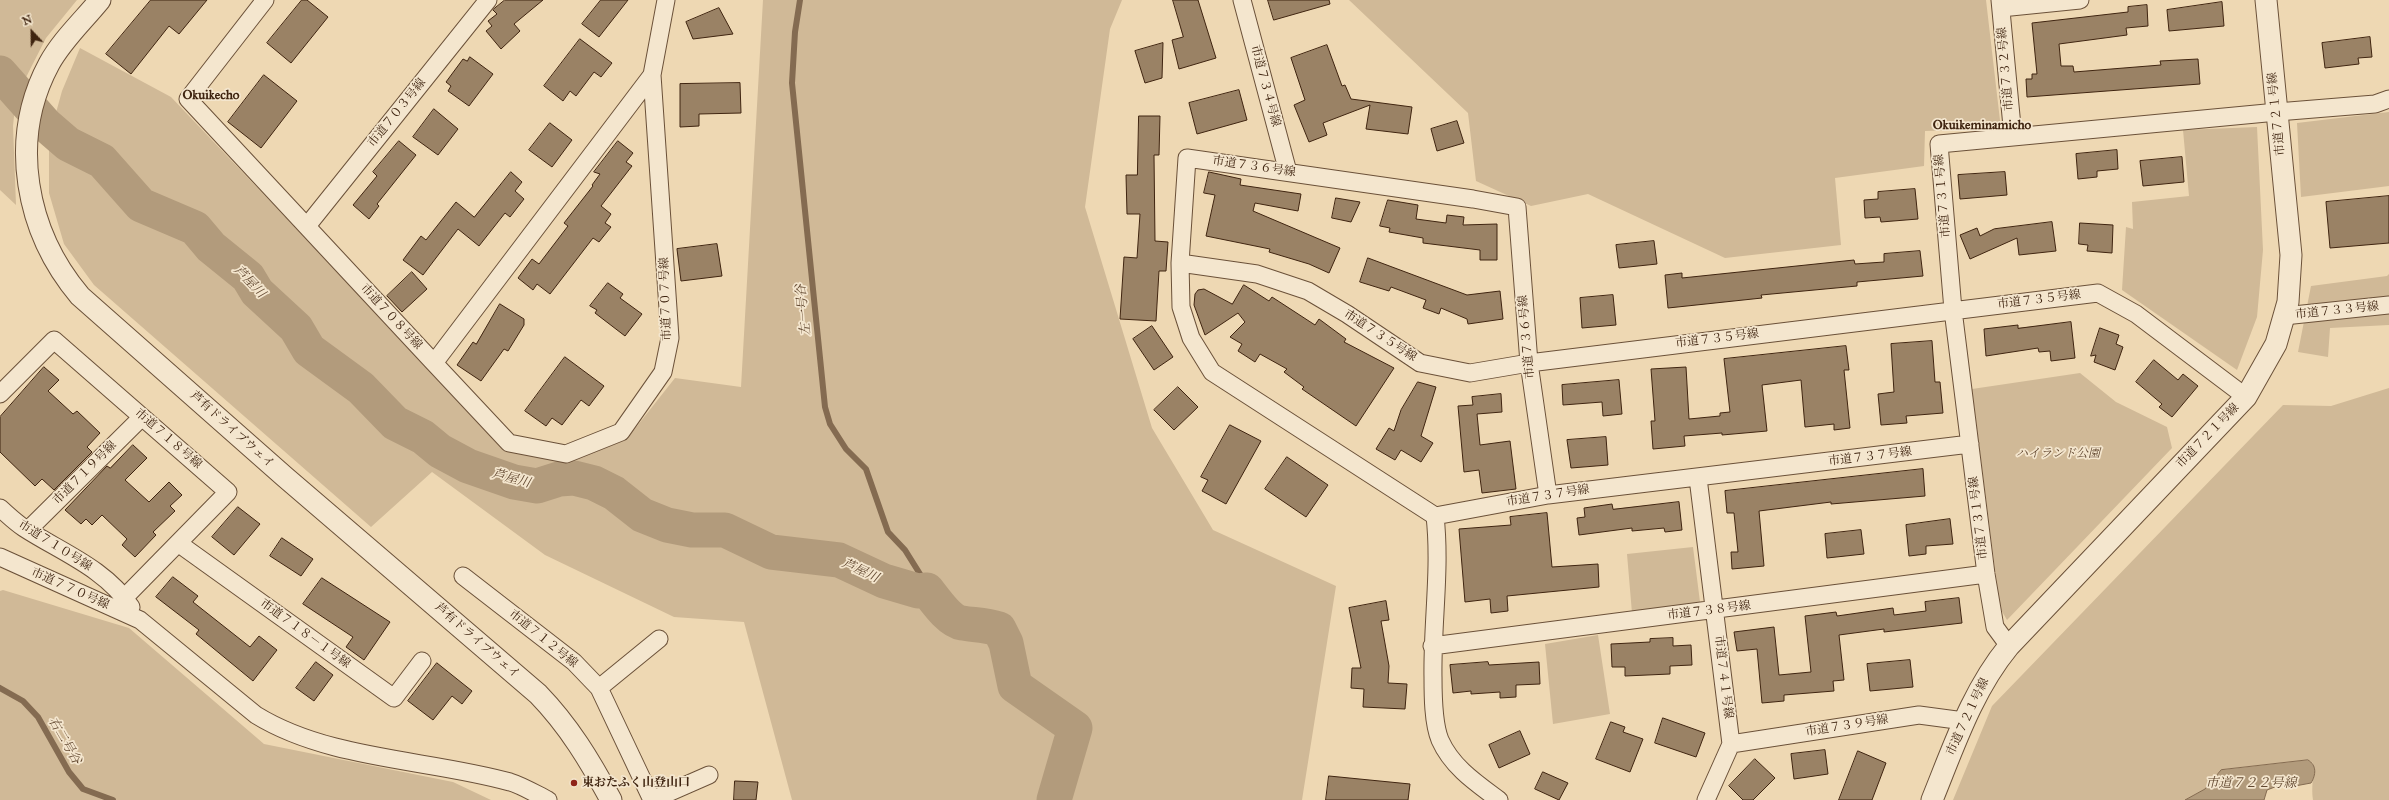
<!DOCTYPE html>
<meta charset="utf-8">
<style>
body{margin:0}
#map{position:relative;width:2389px;height:800px;overflow:hidden;background:#eed8b3;font-family:"IM FELL Great Primer",serif}
canvas{display:block}
.north{position:absolute;left:12px;top:12px;width:40px;height:40px;-webkit-text-stroke:3px #f4e6ce;paint-order:stroke;rotate:338deg;font-size:11px;font-weight:700;line-height:16px;text-align:center;color:#3f2410}
.north::after{content:'';display:block;margin:auto;width:14px;height:18px;background:#3f2410;clip-path:polygon(50% 0,100% 100%,50% 72%,0 100%)}
</style>
<div id="map">
<canvas width="2389" height="800"></canvas>
<div class="north">N</div>
</div>
<script>
const c = document.querySelector('canvas').getContext('2d');
c.lineJoin = 'round';
function fill(path, color) { c.fillStyle = color; c.fill(path, 'evenodd'); }
function strokePath(path, color, width, dash) { c.strokeStyle = color; c.lineWidth = width; c.lineCap = dash ? 'butt' : 'round'; c.setLineDash(dash || []); c.stroke(path); }
function label(font, color, halo, rows, align = 'center') {
  c.font = font + ' "IM FELL Great Primer","Noto Serif JP",serif'; c.lineWidth = 3.5; c.setLineDash([]); c.textBaseline = 'middle'; c.strokeStyle = halo; c.fillStyle = color; for (const [text, x, y, turn = 0] of rows) {
    c.save(); c.translate(x, y); c.rotate((+turn || 0) * Math.PI / 180); c.textAlign = isNaN(turn) ? turn : align; if (halo) c.strokeText(text, 0, 0); c.fillText(text, 0, 0); c.restore();
  }
}
const green = new Path2D(`
 M0,0H77L46,38L16,97L13,126L16,205L0,190Z
 M763,0H1122L1110,29L1085,207L1152,428L1213,530L1336,586L1302,800H792L744,622L674,617L545,555L432,472L371,527L94,285L64,244L49,193V138L62,91L80,48L171,97L508,451L570,461L626,440L675,378L741,387Z
 M1349,0H1986L2001,129L1925,131L1924,166L1835,178L1841,245L1725,258L1588,194L1531,206L1476,181L1468,113Z
 M2389,112V186L2301,197L2297,123Z
 M2257,127L2263,250L2257,317L2237,370L2122,290L2126,227L2133,229L2132,202L2189,196L2183,130Z
 M2389,274V325L2330,328L2328,357L2298,352L2311,286L2387,276Z
 M2080,373L2116,402L2167,427L2172,448L2007,620L2000,608L1972,389Z
 M2389,388V800H2313C2311,787 2314,776 2313,763L2308,760L2227,769L2215,775L2205,789L2185,800H1953L1992,706L2283,405L2331,406Z
 M1693,547L1700,602L1632,613L1627,554Z
 M3,590L129,628L264,744L453,782L491,800H0V591Z
 M1598,635L1610,714L1553,724L1545,644Z`);
const water = new Path2D(`
 M2308,760C2317,765 2316,775 2311,783L2295,786L2280,785L2267,790L2264,800H2185L2205,789L2221,770Z`);
const stream = new Path2D(`
 M800,0L795,32L792,83L825,407L830,424L846,449L866,469L888,532L905,550L925,582L927,590
 M0,688L23,701L38,717L69,772L83,789L113,800`);
const river = new Path2D(`
 M0,73L46,125L68,144L102,161L141,205L195,228L211,247L248,277L257,292L296,328L309,350L361,388L395,423L423,437L440,451L468,466L514,482L537,486L559,479L574,478L594,483L614,493L642,515L667,525L692,530H725L771,552L839,560L884,581L918,591L927,590C935,600 949,621 962,623C975,625 986,625 999,629L1006,643L1015,686L1075,728L1054,800`);
const building = new Path2D(`
 M151,0H207L179,34L169,26L131,74L106,54Z
 M302,0H307L328,17L291,63L267,43Z
 M505,0H543L514,24L520,31L501,49L486,31L492,26L488,21L497,14L493,10Z
 M601,0H628L599,37L582,24Z
 M1173,0H1198L1216,58L1179,69L1172,40L1183,37Z
 M1268,0H1329L1330,4L1274,20Z
 M2222,2L2224,26L2169,31L2167,10Z
 M2147,5L2148,26L2126,28L2127,35L2059,44L2061,66H2073L2074,72L2161,65L2160,61L2198,59L2200,84L2027,97L2026,79H2032V74H2037L2032,23L2128,12V7Z
 M719,8L733,34L693,39L686,22Z
 M2370,37L2372,57L2358,58L2359,64L2325,68L2322,43Z
 M580,39L612,63L601,77L594,72L576,96L570,91L563,101L544,86Z
 M1163,43L1162,78L1145,83L1135,51Z
 M1327,45L1342,86L1345,85L1351,99L1412,107L1408,134L1366,129L1370,105L1323,123L1327,135L1309,142L1294,105L1305,100L1291,58Z
 M470,57L493,74L469,106L448,91L451,86L446,82L463,59L467,61Z
 M264,75L297,101L261,148L228,122Z
 M740,83L741,113L699,114V126L680,127V84Z
 M1239,90L1247,120L1197,134L1189,103Z
 M434,109L458,129L438,155L413,137Z
 M1139,116H1160L1159,155H1154L1155,241L1168,242L1166,271H1159L1156,321L1120,319L1124,257L1137,258L1140,214H1127L1126,175H1137Z
 M1457,121L1464,143L1437,151L1431,129Z
 M550,123L572,140L552,167L529,150Z
 M399,141L416,155L377,204L379,206L369,219L353,205L377,176L373,172Z
 M618,141L633,153L626,162L632,166L601,206L611,214L605,223L611,227L599,242L593,238L550,294L537,284L533,290L518,278L532,259L539,264L568,226L564,223L593,186L592,185L600,174L594,172Z
 M2117,150L2118,169L2097,171V177L2078,179L2076,154Z
 M2182,157L2184,182L2143,186L2140,161Z
 M511,172L522,182L515,191L524,199L510,217L505,213L479,246L458,229L423,275L403,260L421,236L426,240L456,202L474,217Z
 M1209,172L1241,179L1240,185L1301,194L1298,211L1255,203L1253,211L1340,248L1329,273L1309,264L1269,252L1270,249L1206,236L1215,195L1204,193Z
 M2005,172L2007,195L1960,199L1958,175Z
 M1915,189L1918,219L1881,222L1880,217L1865,218L1864,200L1878,199V192Z
 M2389,196V243L2330,248L2326,202Z
 M1336,198L1360,202L1351,222L1332,218Z
 M1388,200L1418,205L1416,219L1446,223L1447,215L1464,217L1463,225L1497,224V260H1480V250L1423,243V238L1389,232L1390,228L1380,226Z
 M2052,222L2056,251L2019,255L2017,238L1970,259L1960,235L1977,228L1980,236L1994,229Z
 M2080,223L2113,225L2112,253L2087,251L2088,245L2079,244Z
 M1654,241L1657,264L1619,268L1616,245Z
 M717,244L722,276L681,281L677,249Z
 M1920,251L1923,276L1857,282V286L1761,295L1762,298L1668,308L1665,275L1682,273V278L1854,260L1855,264L1884,262V254Z
 M1368,258L1467,295L1500,291L1503,319L1468,324L1467,319L1441,308L1439,314L1423,308L1426,300L1391,287L1389,291L1360,282Z
 M412,272L427,289L402,312L387,296Z
 M608,283L623,294L620,298L642,314L625,336L595,313L597,310L590,306Z
 M1244,285L1269,301L1272,297L1315,325L1319,319L1346,339L1344,342L1394,368L1356,426L1302,389L1304,387L1284,372L1287,369L1260,354L1255,362L1238,351L1242,344L1230,337L1245,322L1238,313L1205,335L1194,305L1195,294L1198,290L1204,289L1232,304Z
 M1613,295L1616,325L1582,328L1580,298Z
 M500,304L524,319V325L508,351L504,349L481,381L457,365L473,342L476,344Z
 M2071,322L2075,358L2051,361L2050,351L2039,352L2038,348L1986,356L1984,329L2018,325V328Z
 M1152,326L1173,357L1154,370L1133,339Z
 M2100,328L2119,335L2116,344L2123,347L2115,370L2094,362L2096,355L2091,356Z
 M1932,341L1935,382H1940L1943,413L1906,416L1907,423L1881,425L1878,394L1894,392L1891,344Z
 M1846,346L1849,370H1844L1850,428L1834,430V424L1805,427L1801,380L1762,385L1767,431L1722,435V433L1684,436L1685,446L1653,449L1651,421H1655L1651,369L1686,367L1689,419L1720,416V413L1730,412L1724,359Z
 M565,357L604,386L589,406L581,400L562,425L552,418L546,426L525,411Z
 M2154,360L2178,380L2183,374L2198,386L2172,417L2159,407L2162,404L2136,382Z
 M44,367L59,380L48,391L73,414L77,411L100,433L87,447L92,452L54,490L42,479L35,486L0,452V417Z
 M1619,380L1622,414L1603,416L1602,402L1563,405L1562,385Z
 M1418,382L1436,387L1421,436L1433,443L1421,462L1401,450L1395,460L1376,449L1389,428L1394,431L1401,410Z
 M1178,387L1198,407L1174,430L1154,410Z
 M1501,394L1502,412L1477,414L1480,445L1510,441L1516,489L1482,493L1479,470L1464,472L1458,406L1473,405L1472,397Z
 M1230,425L1261,441L1226,504L1202,491L1208,480L1201,477Z
 M1606,437L1608,465L1571,468L1567,440Z
 M133,445L147,458L125,480L149,502L169,482L182,495L170,506L175,511L153,532L156,535L135,557L122,545L127,539L102,515L92,525L86,519L81,524L65,510L107,466L110,468Z
 M1287,457L1328,485L1306,517L1265,489Z
 M1923,469L1925,496L1831,504V502L1759,511L1764,566L1732,569L1731,552H1738L1734,513H1727L1725,491Z
 M1679,502L1682,530L1665,532L1664,528L1632,531V528L1579,535L1577,518L1585,517L1584,508L1612,504L1613,509Z
 M238,507L260,524L234,555L212,537Z
 M1547,513L1552,567L1598,564L1599,587L1507,596L1508,611L1491,613L1490,599L1465,602L1459,529L1511,525L1510,517Z
 M1950,519L1953,544L1926,546V554L1909,556L1906,525Z
 M1861,530L1864,554L1827,558L1825,534Z
 M282,538L313,559L301,576L270,556Z
 M173,577L198,596L193,602L250,647L259,636L277,650L253,681L196,634L199,630L156,597Z
 M322,578L390,622L364,660L346,647L353,637L303,604Z
 M1959,598L1962,623L1884,632V629L1839,635L1844,680L1833,681L1834,691L1784,695V701L1762,703L1757,649L1737,651L1734,632L1774,627L1779,675L1811,672L1805,616L1836,612L1837,616L1893,608L1894,615L1926,611L1925,602Z
 M1386,601L1389,620L1381,621L1389,666L1388,683L1407,684L1405,709L1363,707L1364,689L1351,688L1352,668H1361L1349,608Z
 M1673,638V646L1691,645L1692,665L1670,666V674L1625,676V667H1612L1611,644L1650,642V639Z
 M1910,660L1913,687L1870,691L1867,664Z
 M316,662L333,675L314,701L296,688Z
 M1488,662L1489,665L1539,662L1540,684L1516,685V697L1500,698V692L1471,694V691L1453,693L1450,665Z
 M437,663L472,691L462,704L452,696L433,720L408,701Z
 M1663,718L1705,733L1696,757L1655,743Z
 M1611,722L1625,727L1623,732L1643,739L1630,772L1596,759Z
 M1520,731L1530,754L1499,768L1489,745Z
 M1825,750L1828,774L1794,779L1791,754Z
 M1858,751L1886,763L1872,800H1839Z
 M1755,759L1775,778L1753,800H1743L1729,786Z
 M1543,772L1568,783L1559,800L1535,789Z
 M1329,776L1410,784L1408,800H1326Z
 M735,781L758,782L756,800H734Z`);
const minor = new Path2D(`
 M265,0L188,99L434,363L652,75
 M1242,0L1288,172
 M2000,0L2013,137
 M2001,8L2080,0
 M307,226L488,0
 M1180,263L1257,274L1308,291L1347,314L1420,363L1470,373L1529,363L2098,293L2136,314L2246,397
 M2284,316L2389,305
 M434,363L509,443L566,454L621,432L663,372L670,338L652,75L666,0
 M0,394L54,340L228,492L125,597
 M1698,478L1731,744L1706,800
 M0,508C8,515 15,522 24,528C61,552 105,568 131,607
 M1435,516L1212,372L1191,338L1181,307L1180,263L1187,158L1473,199L1517,207L1529,363L1548,495
 M28,530L142,417
 M178,543L394,698L422,661
 M0,557L140,620L256,715C329,760 428,759 510,782C523,786 536,794 548,800
 M463,576L574,662L599,688L652,800
 M1432,646L1986,574
 M2009,646L1995,627L1986,574L1953,310L1939,144L2277,112L2375,104L2389,99
 M599,688L659,639
 M1731,744L1919,715L1964,721
 M652,800L709,775
 M1499,800C1476,783 1452,767 1440,740C1433,723 1433,695 1433,677C1432,624 1441,569 1435,516L1548,495L1970,444`);
const tertiary = new Path2D(`
 M100,0C83,21 62,40 49,64C8,140 26,232 80,296L285,477L538,694C569,726 590,761 611,800
 M1932,800C1954,746 1972,691 2009,646L2246,397L2276,344L2288,302L2291,255L2266,0`);
const markers = [
 [574,783,4,"#8f2418"]
];
const streetNames = [
 ["市道７３２号線",2006,69,-95],
 ["市道７３４号線",1265,86,75],
 ["市道７０３号線",397,113,-51],
 ["市道７２１号線",2277,114,-96],
 ["市道７３６号線",1254,167,8],
 ["市道７３１号線",1943,196,-95],
 ["市道７０７号線",666,299,-92],
 ["市道７３５号線",2039,300,-7],
 ["市道７３３号線",2337,311,-6],
 ["市道７０８号線",391,317,47],
 ["市道７３５号線",1380,336,33],
 ["市道７３６号線",1527,337,-95],
 ["市道７３５号線",1717,339,-7],
 ["芦有ドライブウェイ",232,430,42],
 ["市道７２１号線",2208,436,-46],
 ["市道７１８号線",168,439,41],
 ["市道７３７号線",1870,457,-7],
 ["市道７１９号線",85,473,-45],
 ["市道７３７号線",1548,496,-9],
 ["市道７３１号線",1979,518,-97],
 ["市道７１０号線",55,546,32],
 ["市道７７０号線",70,589,24],
 ["市道７３８号線",1709,611,-7],
 ["市道７１８－１号線",305,634,36],
 ["市道７１２号線",543,639,39],
 ["芦有ドライブウェイ",477,641,41],
 ["市道７４１号線",1723,677,83],
 ["市道７２１号線",1968,717,-65],
 ["市道７３９号線",1847,726,-9]
];
const parkNames = [
 ["ハイランド公園",2058,454]
];
const poiNames = [
 ["東おたふく山登山口",582,783]
];
const neighbourhoodNames = [
 ["Okuikecho",211,96],
 ["Okuikeminamicho",1982,126]
];
const waterNames = [
 ["芦屋川",249,282,46],
 ["左一号谷",804,310,-96],
 ["芦屋川",511,479,15],
 ["芦屋川",860,571,25],
 ["右二号谷",64,741,60],
 ["市道７２２号線",2251,784]
];
fill(green, '#d0b997');
fill(water, '#b29b7c');
strokePath(water, '#846b51', 1);
strokePath(stream, '#846b51', 6);
strokePath(river, '#b29b7c', 35);
fill(building, '#9a8265');
strokePath(building, '#3f2410', 1);
strokePath(minor, '#6b5139', 19);
strokePath(tertiary, '#6b5139', 23);
strokePath(minor, '#f4e6ce', 17);
strokePath(tertiary, '#f4e6ce', 21);
for (const [x, y, r, color] of markers) { const dot = new Path2D(); dot.arc(x, y, r, 0, 2 * Math.PI); c.fillStyle = color; c.fill(dot); strokePath(dot, '#f4e6ce', 1.5); }
label('12px', '#3f2410', '#f4e6ce', streetNames);
label('italic 12px', '#634932', '#f4e6ce', parkNames);
label('bold 12px', '#3f2410', '#f4e6ce', poiNames, 'left');
label('bold 13px', '#3f2410', '#f4e6ce', neighbourhoodNames);
label('italic 13px', '#624830', '#f4e6ce', waterNames);
</script>
